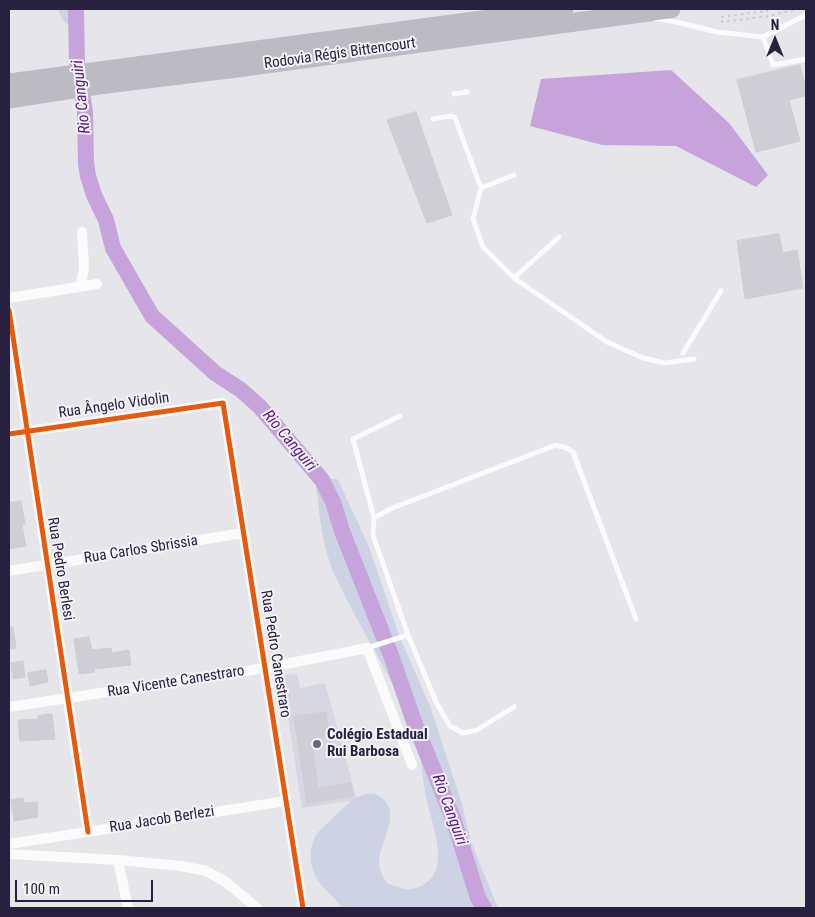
<!DOCTYPE html>
<meta charset="utf-8">
<style>
body{margin:0}
#map{position:relative;width:815px;height:917px;overflow:hidden;background:#e5e5ea;font-family:"Roboto Condensed",sans-serif}
canvas{display:block}
.frame{position:absolute;inset:0;border:10px solid #27213f;pointer-events:none}
.north{position:absolute;left:750px;top:15px;width:50px;height:50px;-webkit-text-stroke:4px #f3f3f9;paint-order:stroke;rotate:0deg;font-size:14px;font-weight:700;line-height:20px;text-align:center;color:#27213f}
.north::after{content:'';display:block;margin:auto;width:18px;height:22px;background:#27213f;clip-path:polygon(50% 0,100% 100%,50% 72%,0 100%)}
.scale{position:absolute;left:15px;top:880px;width:138px;height:22px;box-sizing:border-box;border:2px solid #27213f;border-top:0;padding-left:6px;font-size:15px;line-height:18px;white-space:nowrap;color:#27213f;-webkit-text-stroke:4px #f3f3f9;paint-order:stroke}
</style>
<div id="map">
<canvas width="815" height="917"></canvas>
<div class="frame"></div>
<div class="north">N</div>
<div class="scale">100 m</div>
</div>
<script>
const c = document.querySelector('canvas').getContext('2d');
c.lineJoin = 'round';
function fill(path, color) { c.fillStyle = color; c.fill(path, 'evenodd'); }
function strokePath(path, color, width, dash) { c.strokeStyle = color; c.lineWidth = width; c.lineCap = dash ? 'butt' : 'round'; c.setLineDash(dash || []); c.stroke(path); }
function label(font, color, halo, rows, align = 'center') {
  c.font = font + ' "Roboto Condensed",sans-serif'; c.lineWidth = 4; c.setLineDash([]); c.textBaseline = 'middle'; c.strokeStyle = halo; c.fillStyle = color; for (const [text, x, y, turn = 0] of rows) {
    c.save(); c.translate(x, y); c.rotate((+turn || 0) * Math.PI / 180); c.textAlign = isNaN(turn) ? turn : align; if (halo) c.strokeText(text, 0, 0); c.fillText(text, 0, 0); c.restore();
  }
}
const built = new Path2D(`
 M297,674L300,688L325,683L357,800L302,808L282,678L285,675Z`);
const green = new Path2D(`
 M58,9H79L78,28C64,24 63,22 58,9Z
 M322,477L337,479L339,482L369,547L400,638L430,706L462,804L471,842L498,908H342C331,892 313,883 311,861C310,854 311,845 314,839C317,831 326,825 332,819C345,806 368,780 386,802C400,820 374,850 380,869C381,874 385,879 387,883C393,885 399,888 405,889C413,890 420,887 426,883C449,867 433,827 428,805C422,783 423,760 416,738C396,679 358,628 333,571C322,544 318,508 316,479Z`);
const water = new Path2D(`
 M671,70L729,123L768,175L756,187L676,146L602,145L530,126L541,79Z`);
const river = new Path2D(`
 M76,9L77,62L85,112L86,163L88,176L94,195L106,220L113,248L152,316L215,373L241,390L260,407L322,480L333,502L342,531L392,658L413,719L454,821L478,898L484,908`);
const building = new Path2D(`
 M800,65L806,88V96L789,100L800,141L756,152L737,80Z
 M416,112L452,215L427,223L387,120Z
 M779,234L783,253L797,250L803,288L745,299L737,241Z
 M21,501L25,524L22,525L26,546L9,549V503Z
 M13,627L16,648L9,649V628Z
 M89,637L92,650L111,648L112,653L129,650L131,665L94,669L95,672L79,674L74,639Z
 M23,661L25,677L13,679L11,663Z
 M46,670L48,682L30,686L28,673Z
 M326,712L330,736L311,739L318,788L351,783L353,796L307,803L294,717Z
 M52,714L55,739L20,741L18,720L39,719L38,716Z
 M23,798L24,803L37,802L38,817L14,821L11,800Z`);
const path = new Path2D(`
 M767,9V11L721,17L722,22L769,16L797,9`);
const service = new Path2D(`
 M654,18L681,23L717,32L763,37L806,15
 M763,37L773,65L806,59
 M454,94L467,92
 M433,119L451,116L455,118L481,188L514,175
 M481,188L473,219L483,247L514,278L607,342L643,358L665,363L694,359
 M514,278L559,237
 M683,353L721,291
 M374,518L353,439L400,416
 M367,648L408,635
 M514,707L477,730L463,733L450,726L437,704L408,635L373,535L374,518L390,509L556,445L565,447L573,452L636,619`);
const minor = new Path2D(`
 M81,286L84,267L82,232
 M9,298L97,284
 M9,310L88,832
 M9,434L223,403L303,908
 M9,571L243,533
 M9,707L265,668L367,648L412,765
 M9,844L286,801
 M9,854L118,860L181,866L206,871L226,882L257,908
 M118,860L128,908`);
const motorway = new Path2D(`
 M9,83L564,9
 M9,99L99,85L237,68L671,9`);
const cycleway = new Path2D(`
 M9,310L88,832
 M9,434L223,403L303,908`);
const markers = [
 [317,744,5,"#6a667b"]
];
const streetNames = [
 ["Rodovia Régis Bittencourt",340,54,-8],
 ["Rua Ângelo Vidolin",114,406,-8],
 ["Rua Carlos Sbrissia",141,550,-9],
 ["Rua Pedro Berlesi",60,569,81],
 ["Rua Pedro Canestraro",275,654,81],
 ["Rua Vicente Canestraro",176,682,-9],
 ["Rua Jacob Berlezi",162,820,-9]
];
const poiNames = [
 ["Colégio Estadual",327,735],
 ["Rui Barbosa",327,752]
];
const waterNames = [
 ["Rio Canguiri",82,97,-96],
 ["Rio Canguiri",289,441,50],
 ["Rio Canguiri",449,810,70]
];
fill(built, '#d7d7e2');
fill(green, '#cdd2e4');
fill(water, '#c6a3db');
strokePath(river, '#c6a3db', 16);
fill(building, '#cfced5');
strokePath(building, '#cecdd3', 1);
strokePath(motorway, '#c2c1ca', 19);
strokePath(path, '#c9c6d0', 2, [2.5, 4]);
strokePath(service, '#fbfbfc', 5);
strokePath(minor, '#fbfbfc', 10);
strokePath(motorway, '#bcbac3', 18);
strokePath(cycleway, '#e8590c', 5);
for (const [x, y, r, color] of markers) { const dot = new Path2D(); dot.arc(x, y, r, 0, 2 * Math.PI); c.fillStyle = color; c.fill(dot); strokePath(dot, '#f3f3f9', 2); }
label('15px', '#27213f', '#f3f3f9', streetNames);
label('bold 15px', '#27213f', '#f3f3f9', poiNames, 'left');
label('italic 16px', '#5b177e', '#f3f3f9', waterNames);
</script>
